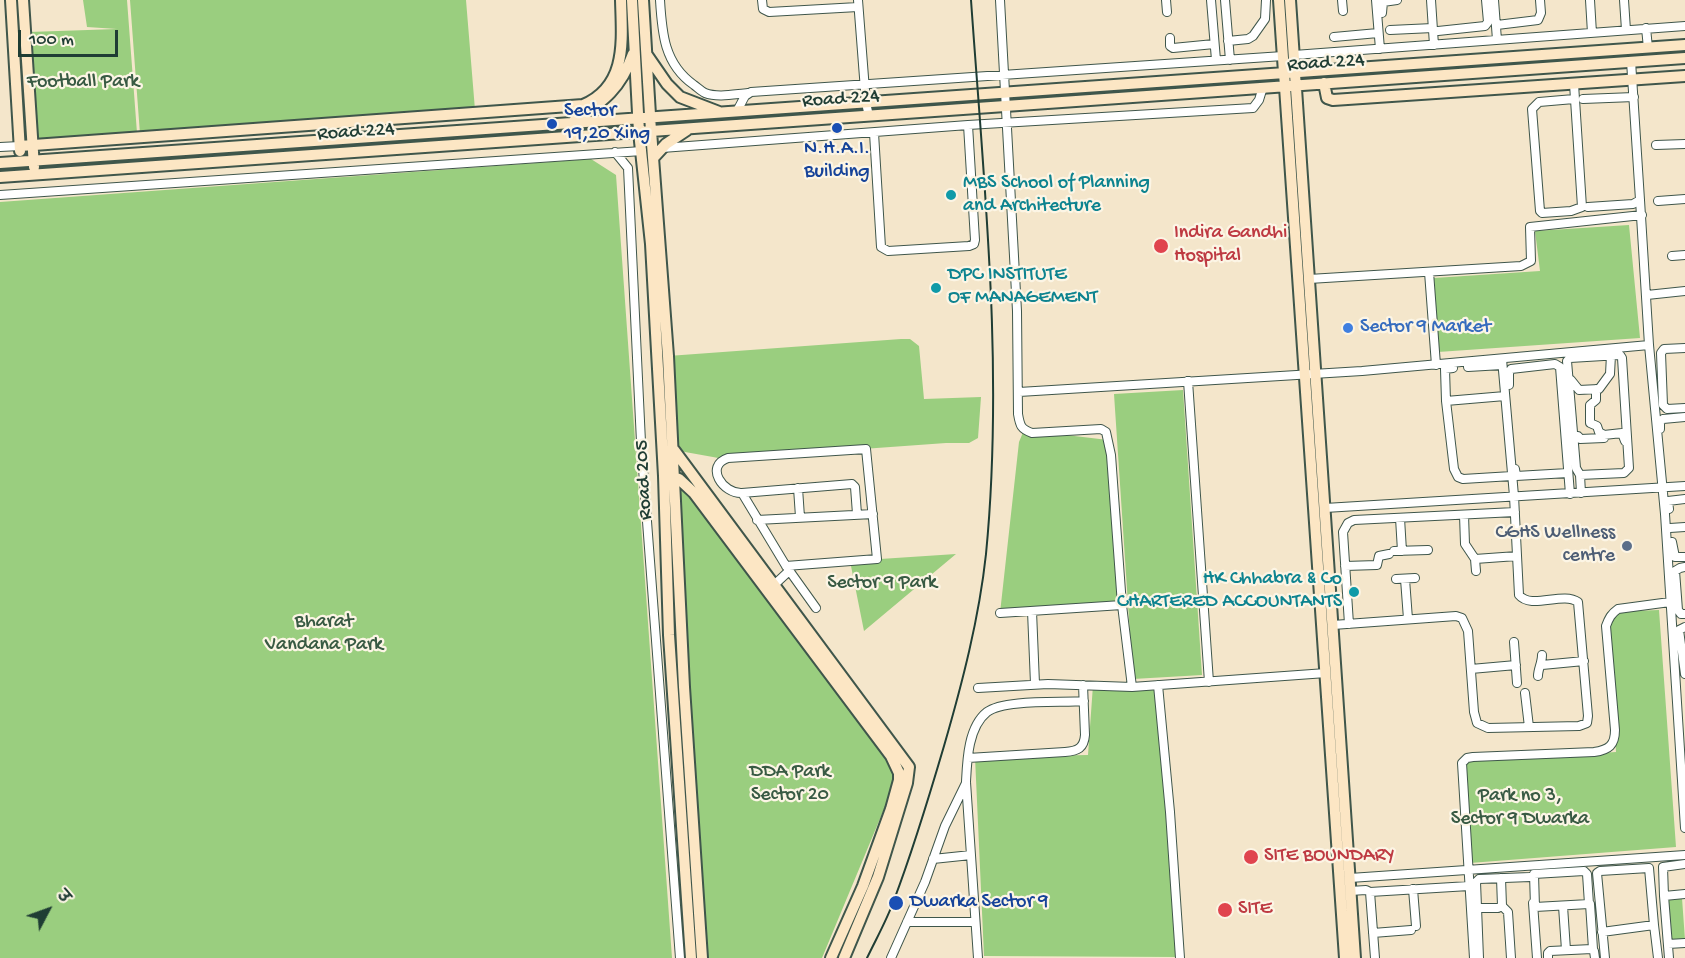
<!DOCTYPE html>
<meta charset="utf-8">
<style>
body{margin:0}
#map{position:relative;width:1685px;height:958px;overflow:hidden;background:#f4e6cb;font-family:"Gochi Hand","Playpen Sans Deva",sans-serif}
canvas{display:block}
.north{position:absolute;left:18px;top:880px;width:60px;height:60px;-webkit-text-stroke:4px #fcf5e5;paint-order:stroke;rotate:49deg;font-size:16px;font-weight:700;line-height:24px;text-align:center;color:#1f3d34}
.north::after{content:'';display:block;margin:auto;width:21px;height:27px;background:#1f3d34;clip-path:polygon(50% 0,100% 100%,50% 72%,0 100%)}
.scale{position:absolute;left:18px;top:30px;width:100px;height:27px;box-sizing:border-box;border:3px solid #1f3d34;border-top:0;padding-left:8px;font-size:18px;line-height:21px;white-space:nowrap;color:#1f3d34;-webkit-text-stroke:4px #fcf5e5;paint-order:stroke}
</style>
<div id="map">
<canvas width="1685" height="958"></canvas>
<div class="north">उ</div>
<div class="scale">100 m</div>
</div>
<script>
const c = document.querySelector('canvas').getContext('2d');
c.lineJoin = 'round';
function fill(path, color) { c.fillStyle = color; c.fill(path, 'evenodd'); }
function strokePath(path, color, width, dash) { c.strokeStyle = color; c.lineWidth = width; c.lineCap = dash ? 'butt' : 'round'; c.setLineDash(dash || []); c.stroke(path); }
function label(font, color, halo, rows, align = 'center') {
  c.font = font + ' "Gochi Hand",sans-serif'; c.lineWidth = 4.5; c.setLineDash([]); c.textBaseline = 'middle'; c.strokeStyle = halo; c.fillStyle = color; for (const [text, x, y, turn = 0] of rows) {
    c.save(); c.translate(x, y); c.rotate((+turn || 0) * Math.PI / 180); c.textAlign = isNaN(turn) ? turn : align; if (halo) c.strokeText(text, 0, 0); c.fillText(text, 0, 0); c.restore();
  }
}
const green = new Path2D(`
 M83,0H127L137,133L35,141L29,32L117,29L87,27Z
 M130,0H466L475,110L140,134Z
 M591,159L616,175L672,958H0V202Z
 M1629,225L1640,338L1438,352L1434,278L1540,271L1535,231Z
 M901,339H910L919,346L924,399L981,397L978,438L969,443H946L724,459L674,450L668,356Z
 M1183,390L1202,675L1133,679L1114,394Z
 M1024,430L1108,440L1122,605L1000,613L1019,442Z
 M679,479L899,773L822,958H704Z
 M956,554L864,631L850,561Z
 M1659,610L1676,847L1470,863L1461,762L1616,752L1607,612Z
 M1093,685H1158L1180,957L984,956L975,757L1088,755Z
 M1682,898L1685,940L1670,941L1667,899Z`);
const street = new Path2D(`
 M660,0C662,33 664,64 694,85C697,87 701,91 705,93C718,98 735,94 748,93
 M762,0L763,9L769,12L858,7
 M858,0L866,103L869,116
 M1000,0L1017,311L1018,414C1020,426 1021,429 1032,433L1101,429L1106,432L1111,455L1122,605L1132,687
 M1166,0L1167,12
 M1211,0L1216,60
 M1225,0L1230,60
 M1342,0L1343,11
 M1376,0L1380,49
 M1431,0L1434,45
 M1494,0L1497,40
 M1590,0L1592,33
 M1624,0L1626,30
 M1382,13L1383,2L1397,0
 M1497,25L1538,20L1541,13L1540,0
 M1646,28L1648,48
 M1390,30L1433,28
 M1438,31L1485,26L1488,22L1486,0
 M1334,37L1378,33
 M1170,38V46L1173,48L1214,44
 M1228,41L1248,39L1253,36L1265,19L1266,0
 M1294,55L1685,26
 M1574,84L1582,207L1571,211L1542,213L1540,211L1532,109L1539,102L1574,99
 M1583,99L1634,97
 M737,111L745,96L751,92L1283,56
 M874,133L881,247L888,251L969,246L974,244L975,240L968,125
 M1656,145L1685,144
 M0,147L20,146
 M662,148L968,125L1253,108L1259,100L1263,87
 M615,152L628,168L641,442L680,958
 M0,195L642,151
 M1640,200L1649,345L1665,514L1685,828
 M1658,201L1685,199
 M1588,207L1633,204L1640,200L1631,61
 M1672,256L1685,255
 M1429,272L1436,365
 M1309,279L1521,266L1531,261L1530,227L1642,215
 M1647,295L1685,291
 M1685,348L1664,349L1661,353L1663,405L1667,409L1685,408
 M1468,367L1502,365
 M1571,380L1579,390L1599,389L1610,374L1611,355
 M1188,381L1209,682
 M1509,385V373L1511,369L1555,364L1560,367L1570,494
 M1596,389V400L1590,405V423L1597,426L1599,432L1604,435L1622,433L1625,441
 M1019,392L1362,371L1649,345
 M1505,396L1446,401L1454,469L1458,477L1463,479L1512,476
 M1446,401L1445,369L1453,368
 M1660,429V422L1663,419L1685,417
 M1573,436H1578L1580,439L1604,438V435
 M1515,469L1516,476L1568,473
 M1580,475L1624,473L1629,468L1622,358L1620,355L1570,358L1567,361L1576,468L1580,475L1581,493
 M798,488L800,517
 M742,493L852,484L855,487L857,514
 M1325,508L1685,486
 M1669,509L1668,501L1685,499
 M1464,515L1465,544L1475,559L1476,571
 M1400,518L1402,551
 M757,520L873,514
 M1670,528L1685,527
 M1672,542L1675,557H1685
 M1394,551L1428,550
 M1475,559L1517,556
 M786,566L877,559L866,449L728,458C704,466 723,494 742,493L786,566L816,608
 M1345,566L1377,565L1379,556L1389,554
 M1685,567L1680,568L1675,571L1678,610L1681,614H1685
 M1396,579L1415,578
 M1405,579L1408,619
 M774,585L789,571
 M1032,611L1035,684
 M1000,613L1122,605
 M1349,624L1343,532L1348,523L1354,520L1515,512
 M1333,625L1456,616L1462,618L1468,631L1474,712L1477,723L1488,728L1579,726L1587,723L1588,716L1578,602C1563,591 1531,610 1519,595L1514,496L1502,359
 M1685,627L1679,630L1685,674
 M1514,642L1517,683
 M1542,665L1584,661
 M1471,669L1516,665
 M1538,676C1538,669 1542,663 1542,655
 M1158,685L1170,812L1180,958
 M978,688L1048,684L1132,687L1326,673
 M1525,693L1529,727
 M968,758L1065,752C1078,751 1084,748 1085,735L1083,685
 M933,859L971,855
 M1584,871L1587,874L1589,904L1535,907L1534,874Z
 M1350,878L1685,855
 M1413,889L1416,926
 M1350,891L1366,890L1370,892L1375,958
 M1370,892L1469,886
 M1664,896L1663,867L1685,864
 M1533,903L1537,958
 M1590,904L1593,949
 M1502,906L1508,912L1511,958
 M1563,906L1566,950
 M1476,908H1498L1502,906L1501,878
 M907,922H975
 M1654,925L1658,958
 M1602,932L1654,925L1649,868L1600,871L1597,873L1605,958
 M1373,933L1411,930
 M1668,944L1685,943
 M891,958L925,882L945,826L966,783
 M978,958L966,782C967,761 968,727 987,712C1004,699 1062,703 1084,701
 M1474,958L1462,763L1467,758L1473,757L1594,752C1609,750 1615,745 1615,730L1606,626C1609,618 1611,614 1618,609L1670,602
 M1479,958L1476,882L1479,879L1530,877
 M1548,958V953L1550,951L1592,949L1594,951L1595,958
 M1669,958L1664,896L1685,894`);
const secondary = new Path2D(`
 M11,0L20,151
 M23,0L34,167
 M632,0L639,132L651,244L664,476L669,635L691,958
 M643,0L651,131L668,356L684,687L702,958
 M1279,0L1345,958
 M1290,0L1355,958
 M647,55L667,84L680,97L719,112
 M1324,83L1327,98L1333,100L1685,76
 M574,121C604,101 621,88 633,54
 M20,146L583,105C628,86 622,40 621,0
 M654,157L666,144L687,130
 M0,163L1685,45
 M0,177L1685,58
 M674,450L909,767L907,783L878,877L844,958
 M670,476L679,479L694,493L891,756L899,773V780L891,809L863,886L831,958`);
const rail = new Path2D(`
 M867,958C876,939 887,920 894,900C913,850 929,797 944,746C962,684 979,619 986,554C1004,369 984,185 971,0`);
const markers = [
 [552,124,6,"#1a4fb4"],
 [837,128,6,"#1a4fb4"],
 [951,195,6,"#0f9aa8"],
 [1161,246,8,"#e0444e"],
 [936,288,6,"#0f9aa8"],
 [1348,328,6,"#3f7fe0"],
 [1627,546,6,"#5c6f8a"],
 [1354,592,6,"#0f9aa8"],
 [1251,857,8,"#e0444e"],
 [896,903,8,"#1a4fb4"],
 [1225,910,8,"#e0444e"]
];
const streetNames = [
 ["Road 224",1326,64,-4],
 ["Road 224",841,100,-4],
 ["Road 224",356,133,-4],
 ["Road 205",645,480,-93]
];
const parkNames = [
 ["Football Park",83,83],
 ["Sector 9 Park",882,584],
 ["Bharat",324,623],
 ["Vandana Park",324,646],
 ["DDA Park",790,773],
 ["Sector 20",790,796],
 ["Park no 3,",1520,797],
 ["Sector 9 Dwarka",1520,820]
];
const transitNames = [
 ["Sector",564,112],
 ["19,20 Xing",564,135],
 ["N.H.A.I.",837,150,"center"],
 ["Building",837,173,"center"],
 ["Dwarka Sector 9",910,903]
];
const cultureNames = [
 ["MBS School of Planning",963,184],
 ["and Architecture",963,207],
 ["DPC INSTITUTE",948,276],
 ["OF MANAGEMENT",948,299],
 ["HK Chhabra & Co",1342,580,"right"],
 ["CHARTERED ACCOUNTANTS",1342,603,"right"]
];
const healthNames = [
 ["Indira Gandhi",1174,234],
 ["Hospital",1174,257],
 ["SITE BOUNDARY",1264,857],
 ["SITE",1238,910]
];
const shopNames = [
 ["Sector 9 Market",1360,328]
];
const serviceNames = [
 ["CGHS Wellness",1615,534],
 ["centre",1615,557]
];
fill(green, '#9ace7f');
strokePath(street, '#3f564b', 10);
strokePath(secondary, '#3f564b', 14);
strokePath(street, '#fff', 8);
strokePath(secondary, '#fce6c4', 10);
strokePath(rail, '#1f3d34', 2);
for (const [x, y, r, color] of markers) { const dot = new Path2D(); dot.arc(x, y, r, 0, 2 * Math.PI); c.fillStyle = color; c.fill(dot); strokePath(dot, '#fcf5e5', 2); }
label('20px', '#1f3d34', '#fcf5e5', streetNames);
label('20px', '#385a43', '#fcf5e5', parkNames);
label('20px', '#164399', '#fcf5e5', transitNames, 'left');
label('20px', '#0d838f', '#fcf5e5', cultureNames, 'left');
label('20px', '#be3a42', '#fcf5e5', healthNames, 'left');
label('20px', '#366cbe', '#fcf5e5', shopNames, 'left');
label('20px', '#4e5e75', '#fcf5e5', serviceNames, 'right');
</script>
